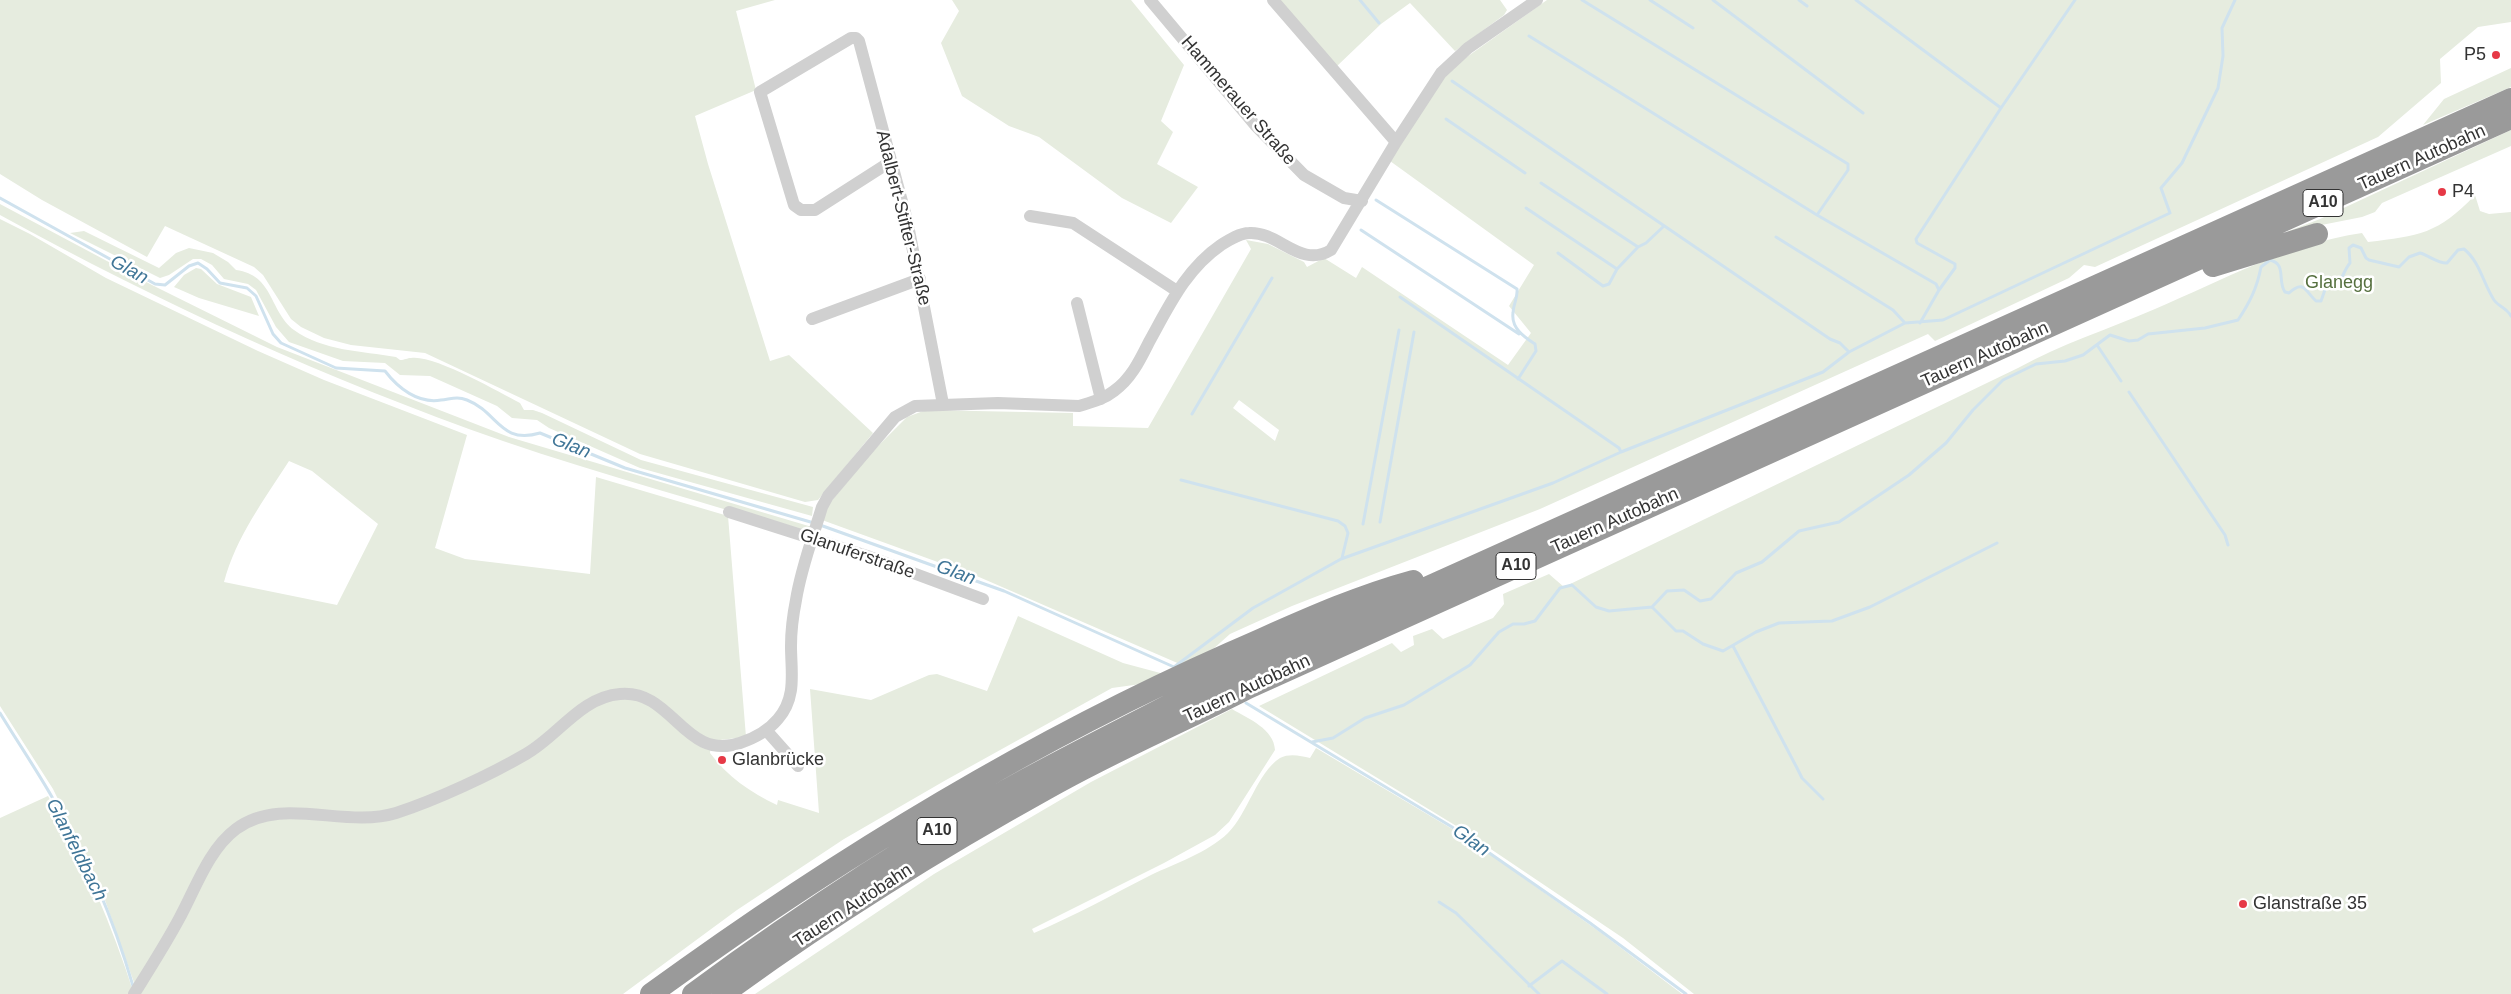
<!DOCTYPE html>
<meta charset="utf-8">
<style>
body{margin:0}
canvas{display:block;background:#fff}
</style>
<canvas width="2511" height="994"></canvas>
<script>
const c = document.querySelector('canvas').getContext('2d');
c.lineJoin = 'round';
function fill(path, color) { c.fillStyle = color; c.fill(path, 'evenodd'); }
function strokePath(path, color, width, dash) { c.strokeStyle = color; c.lineWidth = width; c.lineCap = dash ? 'butt' : 'round'; c.setLineDash(dash || []); c.stroke(path); }
function label(font, color, halo, rows, align = 'center') {
  c.font = font + ' Arial,sans-serif'; c.lineWidth = 5; c.setLineDash([]); c.textBaseline = 'middle'; c.strokeStyle = halo; c.fillStyle = color; for (const [text, x, y, turn = 0] of rows) {
    c.save(); c.translate(x, y); c.rotate((+turn || 0) * Math.PI / 180); c.textAlign = isNaN(turn) ? turn : align; if (halo) c.strokeText(text, 0, 0); c.fillText(text, 0, 0); c.restore();
  }
}
const green = new Path2D(`
 M0,0H775L736,11L756,90L695,116L708,164L770,361L789,355L873,433L818,500L805,502L640,454L425,353L351,345L324,338L301,327L291,319L263,275L254,267L165,226L147,257L42,200L0,174Z
 M952,0H1131L1184,65L1161,121L1173,132L1157,164L1198,187L1171,223L1122,198L1039,137L1009,126L962,96L941,43L959,11Z
 M1278,0H1500L1507,10L1504,15L1455,51L1410,3L1381,24L1336,67Z
 M1547,0H2511V22L2478,27L2440,59L2441,83L2378,137L2095,267L2084,265L2069,278L1935,341L1928,334L1540,509L1292,606L1230,634L1212,650L1182,665L979,577L822,520L824,510L870,454L907,417L926,410L1073,413V426L1148,428L1251,249L1246,240L1268,244L1304,262L1307,267L1324,258L1356,278L1362,267L1508,365L1531,333L1509,306L1534,265L1390,161L1441,79L1457,64ZM1239,400L1279,430L1275,441L1233,408Z
 M2511,68V87L2423,125L2444,99Z
 M2511,130V146L2382,203L2375,212L2362,217L2286,232L2320,219Z
 M2475,195L2480,211L2489,214L2511,212V994H1694L1623,938L1458,827L1259,706L1392,643L1401,652L1414,645L1413,636L1432,629L1443,639L1493,618L1504,604L1503,594L1549,574L1564,587L2018,368C2061,344 2109,329 2155,309C2223,280 2288,244 2362,233L2368,242C2419,236 2438,234 2475,195Z
 M0,204L152,285L277,347L509,437L812,527L809,536C708,502 604,476 503,441C328,380 162,304 0,215Z
 M0,219L30,234L106,278L258,351L324,380L467,435L435,548L465,559L590,574L596,477L728,516L746,737L711,741L710,753C727,776 751,793 777,805L778,800L819,813L810,689L871,700L929,675L937,674L987,691L1018,616L1123,663L1164,674L1141,684L1112,688L946,780L844,839L737,910L623,994H138L99,883L53,789L0,706ZM289,461L312,471L378,524L337,605L224,582C236,537 264,500 289,461Z
 M84,231L159,268L176,253L189,248L213,253L228,262L236,270C274,275 269,311 294,330C323,351 362,351 396,357L400,360C405,360 407,358 411,358C433,354 499,392 520,403L524,410H533L542,413L641,460L813,507L812,516L640,468L549,428L537,420L512,418L497,406L430,376L400,375L385,363L343,361L289,342L276,327L256,290L248,284L224,279L212,265L201,259H193L169,275L160,278L70,233Z
 M196,268L201,269L217,284L251,297L259,316L199,298L174,287L184,275Z
 M1232,709C1249,719 1274,729 1275,750L1229,822L1215,835L1164,863L1032,929L1034,933C1074,916 1112,895 1151,875C1176,863 1207,853 1228,833C1248,813 1257,773 1280,758C1290,753 1301,756 1310,758L1316,748L1464,836L1600,932L1682,994H755L934,874L1091,782Z
 M48,796C84,860 112,925 134,994H0V818Z`);
const stream = new Path2D(`
 M1360,0L1379,23
 M1582,0L1848,164V170L1817,215
 M1650,0L1693,28
 M1713,0L1863,113
 M1799,0L1807,6
 M1856,0L2001,108
 M1529,36L1817,215L1936,284L1939,290
 M1452,81L1830,339L1840,343L1849,352
 M1446,119L1525,173
 M1541,183L1638,247
 M0,198L155,284L165,285L189,266L198,263L207,269L220,283L247,288L256,296L273,334L281,343L336,368L385,371C398,388 418,404 441,400C451,399 457,396 467,400C498,412 500,445 540,433L625,468L814,523
 M1376,200L1517,289C1518,299 1513,304 1513,313C1511,328 1524,337 1535,344L1536,351L1518,379
 M1526,208L1617,269
 M1361,230L1519,334
 M1776,237L1893,310L1905,323
 M1558,253L1603,286L1609,284L1617,269L1638,247L1646,243L1664,226
 M1400,297L1619,448L1621,452
 M1920,323L1939,290L1955,268V264L1917,243L1916,239L2001,108L2075,0
 M2097,345L2121,381
 M2129,392L2225,535L2228,545
 M1192,414L1272,278
 M1181,480L1338,521L1345,526L1348,533L1342,558
 M1380,522L1414,332
 M1363,524L1399,330
 M820,525L1004,591L1174,667L1253,608L1341,559L1553,483L1621,452L1823,372L1849,352L1905,323L1943,320L2170,213L2161,188L2182,163L2218,88L2223,56L2222,28L2235,0
 M1652,607L1667,591L1684,590L1700,601L1711,599L1736,573L1762,562L1799,531L1839,522L1909,475L1946,443L1973,410L2003,380L2036,364L2065,361L2083,355L2110,335L2129,341L2138,340L2148,334L2205,328L2238,320C2250,302 2257,288 2261,267L2270,260C2287,264 2277,281 2285,292L2289,293C2304,279 2305,291 2316,301H2321L2327,284L2337,285C2343,278 2344,270 2350,263L2349,248L2353,245L2361,248L2366,258L2369,260L2399,267L2409,257L2420,253C2428,255 2439,264 2447,263L2458,250L2464,249C2480,262 2483,283 2494,300C2499,307 2507,308 2511,316
 M1733,646L1797,768L1802,778L1823,799
 M1246,703L1452,827L1590,923L1686,994
 M0,713C17,741 36,769 52,797C87,856 114,921 133,986
 M1312,742L1333,738L1365,718L1404,705L1470,665L1499,632L1513,624H1524L1535,621L1560,588L1572,585L1596,607L1609,611L1652,607L1676,631H1683L1703,644L1723,651L1756,632L1779,623L1832,621L1870,607L1997,543
 M1439,902L1456,913L1539,994
 M1529,986L1562,961L1607,994`);
const street = new Path2D(`
 M1150,0L1255,125L1304,175L1344,198L1362,201
 M1273,0L1396,142
 M890,162L815,210H801L794,205L760,92L851,38H856L859,41L907,220L943,404
 M1030,216L1073,223L1177,291
 M1077,303L1101,399
 M812,319L920,279
 M729,512L870,557L983,599
 M766,730L798,766
 M134,994C149,970 165,945 179,919C195,890 208,850 236,829C281,795 345,829 396,813C436,800 490,775 526,754C558,736 581,697 620,694C673,689 684,762 740,743C755,738 768,731 778,719C797,697 791,672 791,646C791,630 793,615 796,600C801,568 813,537 822,507L828,496L895,417L915,406L998,403L1079,406C1092,402 1104,399 1114,391C1131,379 1140,360 1149,342C1169,306 1186,269 1221,245C1229,240 1240,233 1249,233C1279,231 1300,269 1331,250L1396,142L1441,73L1468,48L1537,0`);
const highway = new Path2D(`
 M2213,266L2317,234
 M651,994C832,862 1025,744 1230,653C1290,627 1350,598 1413,581
 M693,994C799,916 910,842 1027,779C1082,749 1139,721 1195,692L2511,99
 M723,994C827,918 936,850 1048,788C1113,751 1182,722 1248,688L2511,118`);
const markers = [
 [2496,55,5,"#e63946"],
 [2442,192,5,"#e63946"],
 [722,760,5,"#e63946"],
 [2243,904,5,"#e63946"]
];
const shields = [
 [2323,203,40],
 [1516,566,40],
 [937,831,40]
];
const shieldNames = [
 ["A10",2323,203],
 ["A10",1516,566],
 ["A10",937,831]
];
const poiNames = [
 ["P5",2486,55,"right"],
 ["P4",2452,192],
 ["Glanbrücke",732,760],
 ["Glanstraße 35",2253,904]
];
const streetNames = [
 ["Hammerauer Straße",1238,101,49],
 ["Tauern Autobahn",2422,158,-24],
 ["Adalbert-Stifter-Straße",903,218,76],
 ["Tauern Autobahn",1985,355,-24],
 ["Tauern Autobahn",1615,521,-24],
 ["Glanuferstraße",857,554,19],
 ["Tauern Autobahn",1247,689,-25],
 ["Tauern Autobahn",853,906,-33]
];
const parkNames = [
 ["Glanegg",2339,283]
];
const waterNames = [
 ["Glan",129,270,29],
 ["Glan",571,446,22],
 ["Glan",956,573,20],
 ["Glan",1471,841,35],
 ["Glanfeldbach",76,850,63]
];
fill(green, '#e6ecdf');
strokePath(stream, '#cfe2ee', 3);
strokePath(street, '#d0d0d0', 12);
strokePath(highway, '#9a9a9a', 22);
for (const [x, y, r, color] of markers) { const dot = new Path2D(); dot.arc(x, y, r, 0, 2 * Math.PI); c.fillStyle = color; c.fill(dot); strokePath(dot, '#fff', 2); }
for (const [x, y, w] of shields) { const box = new Path2D(); box.roundRect(x - w / 2, y - 13.5, w, 27, 4); c.fillStyle = '#fff'; c.fill(box); strokePath(box, '#333', 1); }
label('bold 16px', '#333', null, shieldNames);
label('18px', '#333', '#fff', poiNames, 'left');
label('18px', '#333', '#fff', streetNames);
label('18px', '#56703f', '#fff', parkNames);
label('italic 19px', '#3f7597', '#fff', waterNames);
</script>
